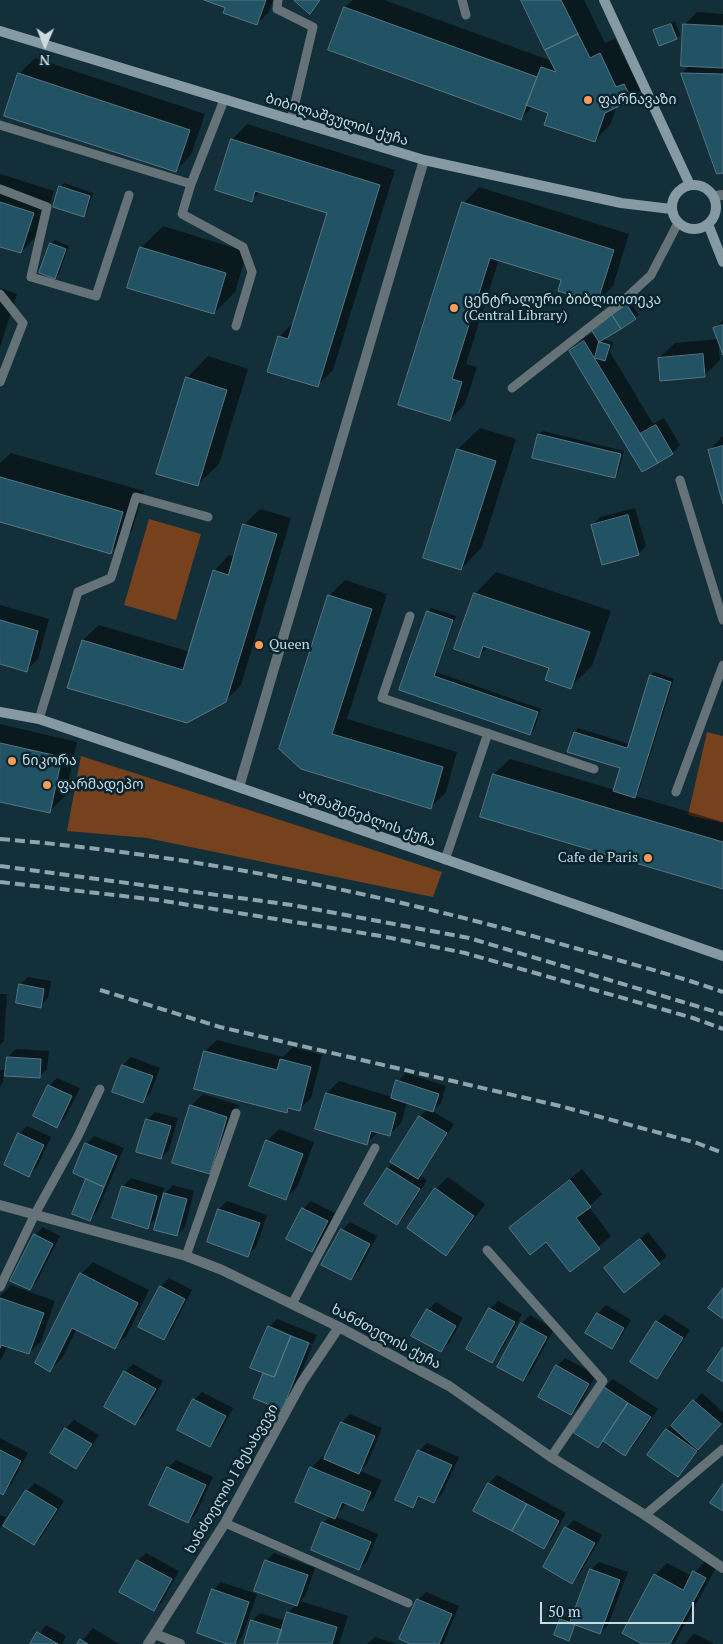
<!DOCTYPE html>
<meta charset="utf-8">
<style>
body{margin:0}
#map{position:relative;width:723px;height:1644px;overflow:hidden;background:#132f39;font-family:"PT Serif",serif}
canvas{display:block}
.north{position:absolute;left:20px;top:20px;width:50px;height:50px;-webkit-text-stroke:4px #08252f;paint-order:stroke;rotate:181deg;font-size:14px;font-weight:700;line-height:20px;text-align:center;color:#cadae0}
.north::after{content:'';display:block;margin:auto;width:18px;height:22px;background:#cadae0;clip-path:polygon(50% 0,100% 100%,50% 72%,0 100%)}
.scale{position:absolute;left:540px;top:1602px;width:154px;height:22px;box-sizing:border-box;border:2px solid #cadae0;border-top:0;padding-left:6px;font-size:15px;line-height:18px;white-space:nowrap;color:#cadae0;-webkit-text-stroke:4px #08252f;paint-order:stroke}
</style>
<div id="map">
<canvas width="723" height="1644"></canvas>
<div class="north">N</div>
<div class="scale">50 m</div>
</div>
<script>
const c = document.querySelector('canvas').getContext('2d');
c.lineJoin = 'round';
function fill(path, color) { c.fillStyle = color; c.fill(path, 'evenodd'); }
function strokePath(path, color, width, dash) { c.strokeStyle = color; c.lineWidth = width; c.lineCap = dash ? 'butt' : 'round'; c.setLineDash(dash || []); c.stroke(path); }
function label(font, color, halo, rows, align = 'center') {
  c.font = font + ' "PT Serif","Noto Sans Georgian",serif'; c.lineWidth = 5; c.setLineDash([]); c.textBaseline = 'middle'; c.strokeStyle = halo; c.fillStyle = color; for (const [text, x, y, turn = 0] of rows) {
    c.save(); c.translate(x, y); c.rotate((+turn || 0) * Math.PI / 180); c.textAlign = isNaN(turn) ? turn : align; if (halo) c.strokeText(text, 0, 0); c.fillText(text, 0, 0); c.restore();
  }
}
const green = new Path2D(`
 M149,519L201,534L176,620L124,605Z
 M707,732L723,736V823L688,815Z
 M81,756L442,872L433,897L147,838L67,831Z`);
const shadow = new Path2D(`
 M208,0H273L269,12L257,24L227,7Z
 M353,0H384L549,60L551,58L522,0H584L605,43L615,39L632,73L640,69L647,84L631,99L617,106L610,125L594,141L549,112L533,106L521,119L330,49L345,7Z
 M697,12L723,14V172L682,73L690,65L685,24Z
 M675,21L680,35L676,38L655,30Z
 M35,58L205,114L191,155L176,171L19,74Z
 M247,124L395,170L333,370L317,386L279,337L295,321L328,212L261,191L251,200L232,140Z
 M0,174L54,191L42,230L21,252L0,245Z
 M64,183L93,193L87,212L84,215L61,187Z
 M479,187L629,234L613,286L597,302L563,279L499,259L466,364L477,367L465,404L450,420L400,404L464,203Z
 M163,226L247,252L235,292L214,313L141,248Z
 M55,240L69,246L59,274L55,278L51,244Z
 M0,288L17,294L0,347Z
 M631,303L639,315L602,339L613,342L610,352L653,424L664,418L680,445L672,453L643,471L571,351L583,339L594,332L596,325Z
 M723,320V351L718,340L720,360L704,376L659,358L675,343L718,339L715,329Z
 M208,356L248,369L219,464L197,485L187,378Z
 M480,428L516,439L482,547L461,569L424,557L458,449Z
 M543,431L624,451L618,473L614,477L539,434Z
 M723,436V500L709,450Z
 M11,453L144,491L132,531L111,552L0,521V463Z
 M635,508L646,546L638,554L592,525L600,517Z
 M260,509L291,518L241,685L225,701L69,687L83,640L99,625L190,652L214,571L229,555L234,557L244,525Z
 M496,572L611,611L592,666L570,687L550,668L488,647L479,656L475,594Z
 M345,580L387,594L347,719L457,752L446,792L431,807L302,768L329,596Z
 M0,605L49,619L38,659L26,671L0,663Z
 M431,608L456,616L436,672L541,709L534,730L530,734L401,689L428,612Z
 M654,672L674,679L638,793L635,796L723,822V888L482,817L494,774L510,759L615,790L622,768L569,751L575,732L578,728L629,744L651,676Z
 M0,724L77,742L65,796L49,812L0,801Z
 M28,977L51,981L48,998L40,1006L20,985Z
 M0,994H7L4,1041L0,1045Z
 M217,1040L283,1057L293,1047L322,1055L311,1098L299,1110L291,1108L287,1112L205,1051Z
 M16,1049L49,1051L47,1069L39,1077L8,1057Z
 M131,1057L160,1068L150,1094L142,1102L123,1065Z
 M0,1070H4L3,1082L0,1086Z
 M406,1073L446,1086L441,1103L432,1111L454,1124L420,1176L427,1180L405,1216L397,1224L388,1168L393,1163L420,1116L428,1109L407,1102L401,1123L389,1135L378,1132L367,1143L327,1093L339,1081L392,1097L398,1081Z
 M57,1078L80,1088L65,1118L57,1126L49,1086Z
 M203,1094L239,1105L221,1161L209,1173L191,1106Z
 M155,1112L178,1118L169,1150L161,1158L147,1120Z
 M27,1126L51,1137L37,1167L29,1175L19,1134Z
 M279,1129L314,1142L298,1186L286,1198L267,1141Z
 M94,1136L124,1148L97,1212L89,1220L74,1213L88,1178L86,1144Z
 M582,1169L602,1194L589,1207L611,1236L570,1271L546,1240L511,1228Z
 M448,1177L485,1204L457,1242L445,1254L436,1189Z
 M131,1178L164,1188L155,1219L147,1227L114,1218L123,1186Z
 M173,1185L194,1191L185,1227L177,1235L165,1193Z
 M227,1201L267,1215L256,1247L248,1255L208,1241L219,1209Z
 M311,1201L335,1213L320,1243L312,1251L303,1209Z
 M350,1222L377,1236L359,1271L351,1279L342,1230Z
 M43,1227L60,1236L37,1281L29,1289L35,1235Z
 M648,1232L667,1256L659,1263L605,1268Z
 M93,1262L149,1290L127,1335L115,1347L77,1328L62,1358L50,1370L81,1274Z
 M169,1278L192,1290L171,1331L164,1339L140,1327L161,1286Z
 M11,1285L55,1301L41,1341L29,1353L8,1346L0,1361V1296Z
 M498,1301L522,1314L499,1354L491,1362L490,1309Z
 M436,1302L463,1318L449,1343L441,1351L428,1310Z
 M606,1305L631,1320L620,1339L612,1347L587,1333L598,1313Z
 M665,1314L690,1330L664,1370L656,1378L657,1322Z
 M530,1315L554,1329L531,1372L523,1380L498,1367L522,1323Z
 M277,1319L317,1335L313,1344L271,1326V1329L312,1346L290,1400L282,1408L254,1397L265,1372L269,1327Z
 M565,1358L596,1375L579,1406L571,1414L557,1366Z
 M133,1364L163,1381L143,1416L135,1424L125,1372Z
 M613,1379L658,1409L633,1447L625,1454L604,1441L598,1447L576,1432L605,1387Z
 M202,1392L233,1408L218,1437L210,1445L179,1429L194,1400Z
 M702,1393L723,1412V1421L678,1475L667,1430Z
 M350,1414L382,1428L367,1464L360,1471L382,1480L374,1497L363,1509L347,1503L335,1516L378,1534L367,1561L359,1569L323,1523L330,1516L311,1468L323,1456L327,1457L342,1422Z
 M74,1420L99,1435L84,1459L76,1467L51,1452L66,1428Z
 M0,1438L28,1453L11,1485L3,1493L0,1491Z
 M427,1443L459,1457L442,1494L434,1502L421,1496L413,1506L419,1451Z
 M176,1460L213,1477L196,1514L188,1522L168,1468Z
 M497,1475L566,1513L552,1539L544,1547L475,1510L489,1483Z
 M35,1483L64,1501L42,1536L34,1544L27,1491Z
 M0,1515L6,1517L0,1529Z
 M574,1520L602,1535L580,1574L572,1582L566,1528Z
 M146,1553L179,1571L162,1602L154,1610L138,1561Z
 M274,1553L315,1568L305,1596L300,1601L348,1616L339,1644H245L252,1621L260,1613L286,1621L288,1613L297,1604L266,1561Z
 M706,1560L717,1566L675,1642L673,1644H645L655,1575L667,1563L692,1576Z
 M599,1562L628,1572L608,1625L600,1633L576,1624L568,1639L561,1620L565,1616L572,1619L591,1570Z
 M221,1582L257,1594L242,1637L235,1644H231L213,1590Z
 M426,1592L459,1606L443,1644H413L418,1600Z
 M46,1625L66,1636L62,1644H32Z
 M93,1628L119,1644H79Z
 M694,1633L714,1644H685Z
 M375,1637L396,1644H367Z`);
const building = new Path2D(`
 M204,0H266L257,25L223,13L225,8Z
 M294,0H320L310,14Z
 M521,0H561L578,34L545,50Z
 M344,7L537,77L521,120L328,50Z
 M671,24L677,39L659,46L653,30Z
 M683,24L723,26V68L681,66Z
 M578,34L590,58L600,53L616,87L624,84L632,100L605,113L595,142L544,125L548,113L526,105L541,67L556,72L545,50Z
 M18,73L190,130L176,172L4,116Z
 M681,73L723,74V173L717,174Z
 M231,139L380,185L318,387L267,372L278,336L288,339L327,213L255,191L252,202L215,190Z
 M59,186L90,196L84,217L53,207Z
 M0,202L34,213L21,253L0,247Z
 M462,202L614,250L597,303L558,291L561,280L490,258L452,379L462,382L450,421L398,405Z
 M50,243L66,249L55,279L39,273Z
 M140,247L226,273L214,314L127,288Z
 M627,305L636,319L621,329L612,315Z
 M612,315L621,329L599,342L590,328Z
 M723,325V355L713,328Z
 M584,341L658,463L642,472L569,351Z
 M599,342L610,345L605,361L595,358Z
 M703,354L705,377L660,381L658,358Z
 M186,377L227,390L198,486L156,474Z
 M656,425L673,454L658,463L640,434Z
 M538,434L621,454L615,478L532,458Z
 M723,446V504L708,450Z
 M457,449L496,461L461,570L423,558Z
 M0,477L123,512L111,554L0,522Z
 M628,515L639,555L602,565L591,525Z
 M243,524L277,534L226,702L187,723L67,688L82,640L183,670L213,570L228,575Z
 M474,593L590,632L571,689L545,680L549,668L483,646L479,658L454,649Z
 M328,595L372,609L332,734L443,767L431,809L301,769L279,749Z
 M427,611L453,620L434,676L538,712L530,735L399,690Z
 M0,620L38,631L27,672L0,664Z
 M650,675L671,682L635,798L613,791L620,768L567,752L574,732L627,748Z
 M0,743L62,757L50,813L0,802Z
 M493,774L723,842V889L480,817Z
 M19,984L44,989L41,1008L16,1003Z
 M204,1051L277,1070L280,1059L311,1067L300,1111L288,1108L287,1113L194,1089Z
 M7,1057L41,1059L40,1078L5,1076Z
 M122,1065L153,1076L143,1103L112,1092Z
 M396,1080L439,1094L433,1112L391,1098Z
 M48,1085L72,1096L57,1128L33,1116Z
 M326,1093L396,1113L390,1136L371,1131L367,1145L315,1129Z
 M190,1105L227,1117L210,1174L172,1163Z
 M419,1116L447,1133L418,1179L390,1162Z
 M146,1119L171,1126L161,1159L136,1152Z
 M18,1133L44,1145L29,1177L4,1165Z
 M266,1140L303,1154L286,1200L249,1186Z
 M85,1143L117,1156L104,1187L73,1173Z
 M387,1168L420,1189L397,1225L364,1204Z
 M86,1179L104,1187L90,1221L72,1214Z
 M570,1180L591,1207L576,1218L600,1249L570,1272L546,1242L530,1255L509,1228Z
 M122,1186L157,1196L148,1229L112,1218Z
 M435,1188L474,1216L446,1256L407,1228Z
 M164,1193L187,1199L177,1236L154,1230Z
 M302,1208L328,1221L312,1252L286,1239Z
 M218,1209L260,1223L248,1257L207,1242Z
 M341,1229L370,1244L351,1280L321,1265Z
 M34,1234L53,1244L30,1290L10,1281Z
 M640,1239L660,1264L624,1293L604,1268Z
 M80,1273L138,1303L115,1349L72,1328L50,1372L35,1363Z
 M160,1286L185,1299L164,1340L138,1327Z
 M723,1288V1319L708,1308Z
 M0,1298L44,1313L29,1354L1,1345L0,1348Z
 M489,1308L515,1322L492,1363L466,1349Z
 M427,1309L456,1326L441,1352L411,1336Z
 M597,1313L624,1328L612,1349L585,1333Z
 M656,1321L683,1338L657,1379L630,1362Z
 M521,1323L547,1337L523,1381L497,1367Z
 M268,1326L291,1336L274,1377L250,1368Z
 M291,1336L309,1343L282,1410L253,1398L263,1373L274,1377Z
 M723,1347V1382L707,1371Z
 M556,1365L589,1384L571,1415L538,1397Z
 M124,1371L156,1389L135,1425L104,1407Z
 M604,1387L628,1403L598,1448L574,1433Z
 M193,1399L226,1416L210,1447L177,1430Z
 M693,1400L721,1424L698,1450L671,1426Z
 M628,1403L651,1417L625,1456L603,1441Z
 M341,1422L375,1436L359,1474L324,1459Z
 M65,1428L92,1444L76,1469L50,1453Z
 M666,1429L697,1451L678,1477L647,1455Z
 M0,1450L21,1461L3,1495L0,1493Z
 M418,1450L452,1465L434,1503L418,1496L413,1508L395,1500Z
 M167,1467L206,1485L188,1523L149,1505Z
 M310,1467L371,1492L363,1511L342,1502L335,1519L295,1502Z
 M488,1483L527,1504L512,1531L473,1511Z
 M723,1484V1511L710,1503Z
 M26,1490L57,1509L34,1545L3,1526Z
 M527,1504L559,1521L544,1549L512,1531Z
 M322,1522L371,1542L359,1570L311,1550Z
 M565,1527L595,1543L572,1584L543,1567Z
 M137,1560L172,1579L154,1611L119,1592Z
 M265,1560L308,1575L297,1606L254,1591Z
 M590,1569L620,1580L600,1634L570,1623Z
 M693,1571L706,1578L670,1644H642L622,1633L654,1574L683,1590Z
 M212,1589L249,1602L235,1644H227L197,1633Z
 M417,1599L452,1614L439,1644H410L399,1639Z
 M287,1612L337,1627L332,1644H277Z
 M560,1619L575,1624L569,1641L554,1635Z
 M251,1620L282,1630L277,1644H244Z
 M37,1632L58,1644H30Z
 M80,1639L88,1644H77Z`);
const lane = new Path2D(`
 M278,0L277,9L313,27L291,120
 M462,0L466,15
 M224,100L191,184L182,214L243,247L252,272L236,326
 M0,125L191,184
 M0,189L47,207L31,277L96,296L129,195
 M0,294L23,323L0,382
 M512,388L623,301L651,275L678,223
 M680,480L723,620
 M410,616L382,698L594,769
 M39,719L78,592L111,578L136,497L208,517
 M676,792L723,665
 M445,860L488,733
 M487,1250L603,1381L551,1457
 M186,1256L236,1113
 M0,1287L35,1214L78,1136L100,1089
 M292,1304L375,1148
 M645,1515L723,1449
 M225,1523L408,1603`);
const street = new Path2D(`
 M714,196L723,195
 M239,787L424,160
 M0,1205L186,1256L222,1270L339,1327L449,1386L551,1457L645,1515L723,1568
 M155,1634L180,1644
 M148,1644L225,1523L302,1382L339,1327`);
const secondary = new Path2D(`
 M604,0L690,185
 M0,31L424,160L621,203L671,209
 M672 207a22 22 0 1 1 44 0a22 22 0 1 1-44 0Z
 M708,224L723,262
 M0,712L39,719L175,765L723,956`);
const rail = new Path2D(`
 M0,839C194,855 387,894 575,948C624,962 675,975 723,992
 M0,866L292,905L469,938L723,1014
 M0,882L158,900L381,936L465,953L693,1018L723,1029
 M100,990L220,1027L560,1106L697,1143L723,1153`);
const markers = [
 [588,100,5,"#ff9b5a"],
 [454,308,5,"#ff9b5a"],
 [259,645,5,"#ff9b5a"],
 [12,761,5,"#ff9b5a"],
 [47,785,5,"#ff9b5a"],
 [648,858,5,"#ff9b5a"]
];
const poiNames = [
 ["ფარნავაზი",598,100],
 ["ცენტრალური ბიბლიოთეკა",464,300],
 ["(Central Library)",464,316],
 ["Queen",269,645],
 ["ნიკორა",22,761],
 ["ფარმადეპო",57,785],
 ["Cafe de Paris",638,858,"right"]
];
const streetNames = [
 ["ბიბილაშვულის ქუჩა",337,120,17],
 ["აღმაშენებლის ქუჩა",367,818,20],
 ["ხანძთელის ქუჩა",386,1337,28],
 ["ხანძთელის I შესახვევი",232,1479,-60]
];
fill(green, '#76411d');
fill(shadow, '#0007');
fill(building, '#215365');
strokePath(building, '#587681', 1);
strokePath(lane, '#657277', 9);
strokePath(street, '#657277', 10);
strokePath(secondary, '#869aa3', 10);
strokePath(rail, '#90a4ab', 4, [10, 5]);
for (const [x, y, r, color] of markers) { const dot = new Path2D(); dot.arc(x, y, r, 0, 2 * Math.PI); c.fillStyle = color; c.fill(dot); strokePath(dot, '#08252f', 2); }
label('14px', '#cadae0', '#08252f', poiNames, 'left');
label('14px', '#cadae0', '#08252f', streetNames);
</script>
